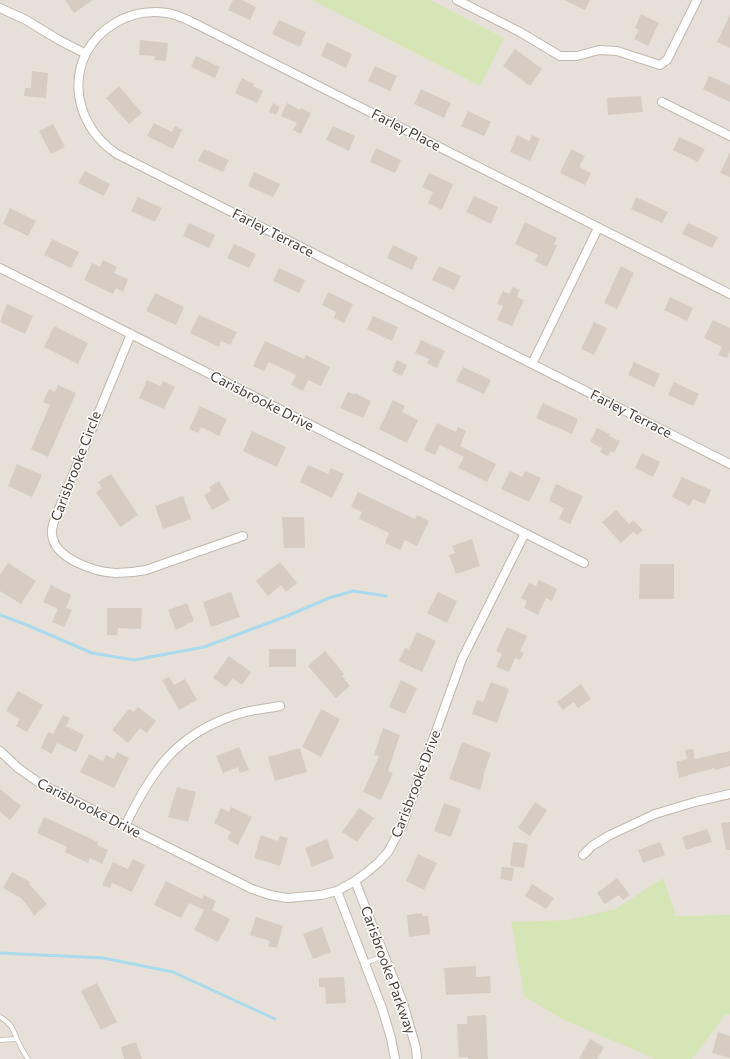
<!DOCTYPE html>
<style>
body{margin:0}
canvas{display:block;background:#f3efe9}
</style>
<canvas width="730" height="1059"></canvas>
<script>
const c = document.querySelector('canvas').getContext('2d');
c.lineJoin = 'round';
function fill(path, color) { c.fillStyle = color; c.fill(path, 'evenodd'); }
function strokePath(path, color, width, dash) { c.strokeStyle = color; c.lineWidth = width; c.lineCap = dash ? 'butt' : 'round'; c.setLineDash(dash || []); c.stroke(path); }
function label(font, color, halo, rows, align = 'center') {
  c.font = font + ' Commissioner,sans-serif'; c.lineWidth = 3; c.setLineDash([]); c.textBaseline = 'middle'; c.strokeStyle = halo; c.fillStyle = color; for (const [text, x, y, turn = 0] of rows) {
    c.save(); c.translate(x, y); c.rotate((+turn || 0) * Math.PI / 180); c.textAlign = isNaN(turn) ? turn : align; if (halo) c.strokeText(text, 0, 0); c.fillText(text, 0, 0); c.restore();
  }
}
const residential = new Path2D(`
 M0,0H730V1059H0Z`);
const green = new Path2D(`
 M312,0H430L504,38L480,86Z
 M663,878L676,916L730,915V1014L725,1015L692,1059H656L562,1019L524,996L511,922L568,920L616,909Z`);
const stream = new Path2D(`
 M0,615L27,625L92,653L134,660L204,647L287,616L329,598L353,591L386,596
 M0,953L103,958L173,972L275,1019`);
const building = new Path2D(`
 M65,0H93L74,13Z
 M233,0H242L256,7L250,20L228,10Z
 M564,0H590L585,10Z
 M641,14L659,23L648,46L634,39L639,30L635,28Z
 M730,15V48L717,42Z
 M279,20L306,32L300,47L272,34Z
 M140,40L168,43L166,61L154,60L155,56L139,55Z
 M327,42L352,54L346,68L321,56Z
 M515,49L542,69L530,86L503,66Z
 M196,56L220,67L215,78L191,67Z
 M375,66L397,76L390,91L368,81Z
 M32,71L48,73L46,98L24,96L25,88H31Z
 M709,76L730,85V102L703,89Z
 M242,78L254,84L253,86L263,91L257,103L235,93Z
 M119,86L142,113L129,124L106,98Z
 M421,89L451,103L444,118L414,104Z
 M641,96L643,112L608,115L607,98Z
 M273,103L280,107L276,115L269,112Z
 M287,103L300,110L301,108L311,113L301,134L293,130L297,123L281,116Z
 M468,111L491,122L484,136L461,126Z
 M154,123L172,132L175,126L182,130L173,149L147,136Z
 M53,124L65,147L51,154L39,131Z
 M333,126L355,136L349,151L326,140Z
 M517,135L529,141L532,135L540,139L530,161L510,152Z
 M679,137L705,149L698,162L673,150Z
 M376,148L401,160L395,173L370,162Z
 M204,149L229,160L223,172L198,161Z
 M571,149L585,156L579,167L591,173L585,185L560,173Z
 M730,152V177L720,173Z
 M85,171L110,184L104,196L78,183Z
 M254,172L280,184L273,197L248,186Z
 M429,173L453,184L442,210L428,203L433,192L422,187Z
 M474,196L498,207L491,224L466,212Z
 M138,197L162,208L155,222L131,211Z
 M636,197L668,212L662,223L631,209Z
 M10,208L36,221L28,236L3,224Z
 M525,222L557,238L554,244L557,246L547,267L535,261L538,255L515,244Z
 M189,223L215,235L209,248L183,236Z
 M688,223L718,237L712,248L682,234Z
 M52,239L79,252L71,268L44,255Z
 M234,244L256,254L249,268L227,258Z
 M393,245L418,257L412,270L387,258Z
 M103,260L117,267L114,273L128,279L123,292L116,288L113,294L84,280L92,263L100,267Z
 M439,266L461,276L454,290L432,280Z
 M621,266L634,273L617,309L604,303Z
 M279,268L305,280L299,293L273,281Z
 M513,287L520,290L517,297L524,300L512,326L497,320L503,306L497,304L503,291L509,294Z
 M328,292L353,304L344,323L334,318L336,312L322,305Z
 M155,293L184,307L176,325L146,311Z
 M670,297L693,308L687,321L664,310Z
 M7,304L33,316L25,334L0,322Z
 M199,315L237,332L230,345L221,341L219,347L190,333Z
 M373,316L398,327L392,341L367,329Z
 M713,320L730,328V351L727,358L718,355L722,347L704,338Z
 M594,322L607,328L594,355L581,349Z
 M54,326L88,343L78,364L44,347Z
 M421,340L445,351L437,368L427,363L429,359L415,353Z
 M265,341L304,359L306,355L330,367L321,386L308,380L303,391L291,385L296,375L269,362L264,371L253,366Z
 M397,360L407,365L402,376L392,371Z
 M634,362L660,374L654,387L628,375Z
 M463,367L491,380L484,394L456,381Z
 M147,380L160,386L163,381L175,387L164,409L139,398Z
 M674,382L699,394L693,406L668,395Z
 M58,385L76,393L48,457L31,449L50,405L43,402L49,389L55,392Z
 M348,392L355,395V393L371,401L363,418L340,408Z
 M393,400L405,406L402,412L418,420L407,443L379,429Z
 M543,403L578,419L572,434L536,418Z
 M200,406L227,419L219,436L201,427L198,433L189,429Z
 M437,423L456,432L458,427L466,431L460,446L496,464L487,482L458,468L464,457L440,445L435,455L424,450Z
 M597,428L610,434L609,436L620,441L614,453L611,451L608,456L600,452L602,448L590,442Z
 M252,431L286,447L277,467L243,451Z
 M642,453L660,462L653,477L635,468Z
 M17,464L42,475L32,497L8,486Z
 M308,465L328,474L331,468L344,474L332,498L300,482Z
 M510,471L522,477L525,471L541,478L529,502L501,489Z
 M111,474L138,515L120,527L96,492L102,488L98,482Z
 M682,477L711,490L705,504L693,499L690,506L672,497Z
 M219,481L230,500L212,510L204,495L211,491L209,487Z
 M556,484L583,496L570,524L559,519L564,508L549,501Z
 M358,492L415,519L417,515L429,521L417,546L405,540L400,550L385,543L389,533L359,519L362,512L351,507Z
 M183,496L191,519L163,529L155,506Z
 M616,510L629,524L633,520L643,530L637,535L633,532L621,543L602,522Z
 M282,517H304L305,548H284Z
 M472,539L480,566L456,574L449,555L455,553L452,546Z
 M280,562L297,583L286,592L281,585L268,596L256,581Z
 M8,563L36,581L21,604L0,591V575Z
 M640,564H674V599H639Z
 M539,580L557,589L552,601L546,598L538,615L524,608L527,601L521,598L529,583L536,586Z
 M51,585L71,595L66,608L72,610L64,627L52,622L58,609L43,602Z
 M231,592L240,617L211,627L203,602Z
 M438,592L457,601L447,623L427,613Z
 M187,603L194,621L186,624L187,625L176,630L168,610Z
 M107,608H142L141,629L118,628L117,635H107Z
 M507,627L527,636L520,651L524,653L520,660L515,658L509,672L496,667L502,654L496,651Z
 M417,632L436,641L422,672L399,661L405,648L409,649Z
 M269,649H296V667H269Z
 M325,651L344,674L342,676L350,686L336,698L308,666Z
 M229,656L251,672L242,685L233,678L226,687L213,678Z
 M169,677L174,685L185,679L197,700L179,710L162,680Z
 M401,680L417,688L405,714L389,707Z
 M491,682L509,689L497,723L472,714L477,700L483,702Z
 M581,684L591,699L578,708L574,702L563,710L557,702Z
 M18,691L43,705L27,732L16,726L20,719L6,711Z
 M138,707L156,721L147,733L140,728L128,743L112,730L129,709L134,712Z
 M321,709L340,719L321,757L302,747Z
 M63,715L70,718L66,726L84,735L76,752L57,743L52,754L41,748L48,732L53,734Z
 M383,728L400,735L388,771L393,773L381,800L363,792L379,756L374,755Z
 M462,742L491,753L483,776L484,777L480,790L449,779Z
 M239,747L249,770L240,773L238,767L223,773L216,756Z
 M300,748L307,772L275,781L268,757Z
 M693,749L695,759L730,751V766L715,770L714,768L679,778L676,762L687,759L685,750Z
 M117,752L129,758L114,788L80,772L89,754L103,761L106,755L114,759Z
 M177,787L196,792L188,822L168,817Z
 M0,789L21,806L10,820L0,812Z
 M535,802L547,810L530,836L518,828Z
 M444,803L461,809L451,837L434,831Z
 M231,807L252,817L238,845L227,839L231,832L214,823L221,808L229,812Z
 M359,808L374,818L357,842L342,832Z
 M44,817L98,842L97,845L108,850L102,864L90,858L88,863L65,852L67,847L37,833Z
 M730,822V850H726L721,823Z
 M707,829L712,842L686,850L682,837Z
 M261,835L278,841L280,836L288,838L280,866L254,858Z
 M327,839L334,858L312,867L305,848Z
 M513,842L528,844L524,868L510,866Z
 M660,842L665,855L643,863L638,850Z
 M418,854L437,863L424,890L406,881Z
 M133,859L145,865L132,892L112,883L110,888L102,885L113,862L128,869Z
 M502,867L514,868L512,881L500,879Z
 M12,872L30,882L29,884L47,904L34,916L30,909L21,898L3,888Z
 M617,878L630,895L623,900L619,895L605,904L597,893Z
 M166,881L202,899L204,895L216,901L212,910L230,919L218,942L194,930L204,910L189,903L181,918L154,905Z
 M532,884L554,898L546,909L525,896Z
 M422,913L423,916H428L430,934L409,937L407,915Z
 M256,917L283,926L277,948L268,946L270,941L250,935Z
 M322,927L331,952L313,959L303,934Z
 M476,966V977L490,976L491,993L446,995L444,968Z
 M344,977L346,1003L326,1004L325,987H319V978Z
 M97,983L117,1022L101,1030L81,991Z
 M486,1015L488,1059H468V1057H459L457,1024H467V1016Z
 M718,1032L730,1036V1058L712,1053Z
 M590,1039L604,1047L597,1059H579Z
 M136,1042L142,1059H124L121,1047Z`);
const lane = new Path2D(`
 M365,963L384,956
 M0,1017C11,1023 13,1029 17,1039C20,1046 24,1053 28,1059
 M0,1040L17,1039`);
const street = new Path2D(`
 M457,0L520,32L560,56H577L599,50L617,51L660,65L667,60L697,0
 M0,8L26,20L59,40L86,54
 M662,102L730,136
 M0,268L584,563
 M730,294L190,21C183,18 175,14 167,13C149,10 130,14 115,23C63,54 69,123 117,154L730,464
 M131,334L58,511C55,518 51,527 52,534C54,559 95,572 116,573C126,573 136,572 146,570L243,536
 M532,364L598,228
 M0,751L18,768L41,784L252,889L270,895L287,898L321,895L337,891L355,881L366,873L379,862L388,852L402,826L462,659L525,533
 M125,826C151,772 175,735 235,715C249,710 265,709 280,706
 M583,855L592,846L610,835L655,814L695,802L730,794
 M355,881L403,1003L416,1048L417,1059
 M337,891L382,1008L391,1038L395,1059`);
const streetNames = [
 ["Farley Place",406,130,27],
 ["Farley Terrace",273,233,27],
 ["Carisbrooke Drive",262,401,27],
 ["Farley Terrace",631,414,27],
 ["Carisbrooke Circle",76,466,-69],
 ["Carisbrooke Drive",416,784,-69],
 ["Carisbrooke Drive",89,808,27],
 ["Carisbrooke Parkway",388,970,70]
];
fill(residential, '#e7e0d8');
fill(green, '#d6e5b5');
strokePath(stream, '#aadaec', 3);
fill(building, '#d7ccc2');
strokePath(lane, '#c1b8af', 5.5);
strokePath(street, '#c1b8af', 10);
strokePath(lane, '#fff', 4);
strokePath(street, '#fff', 8);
label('14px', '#473f38', '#fff', streetNames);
</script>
